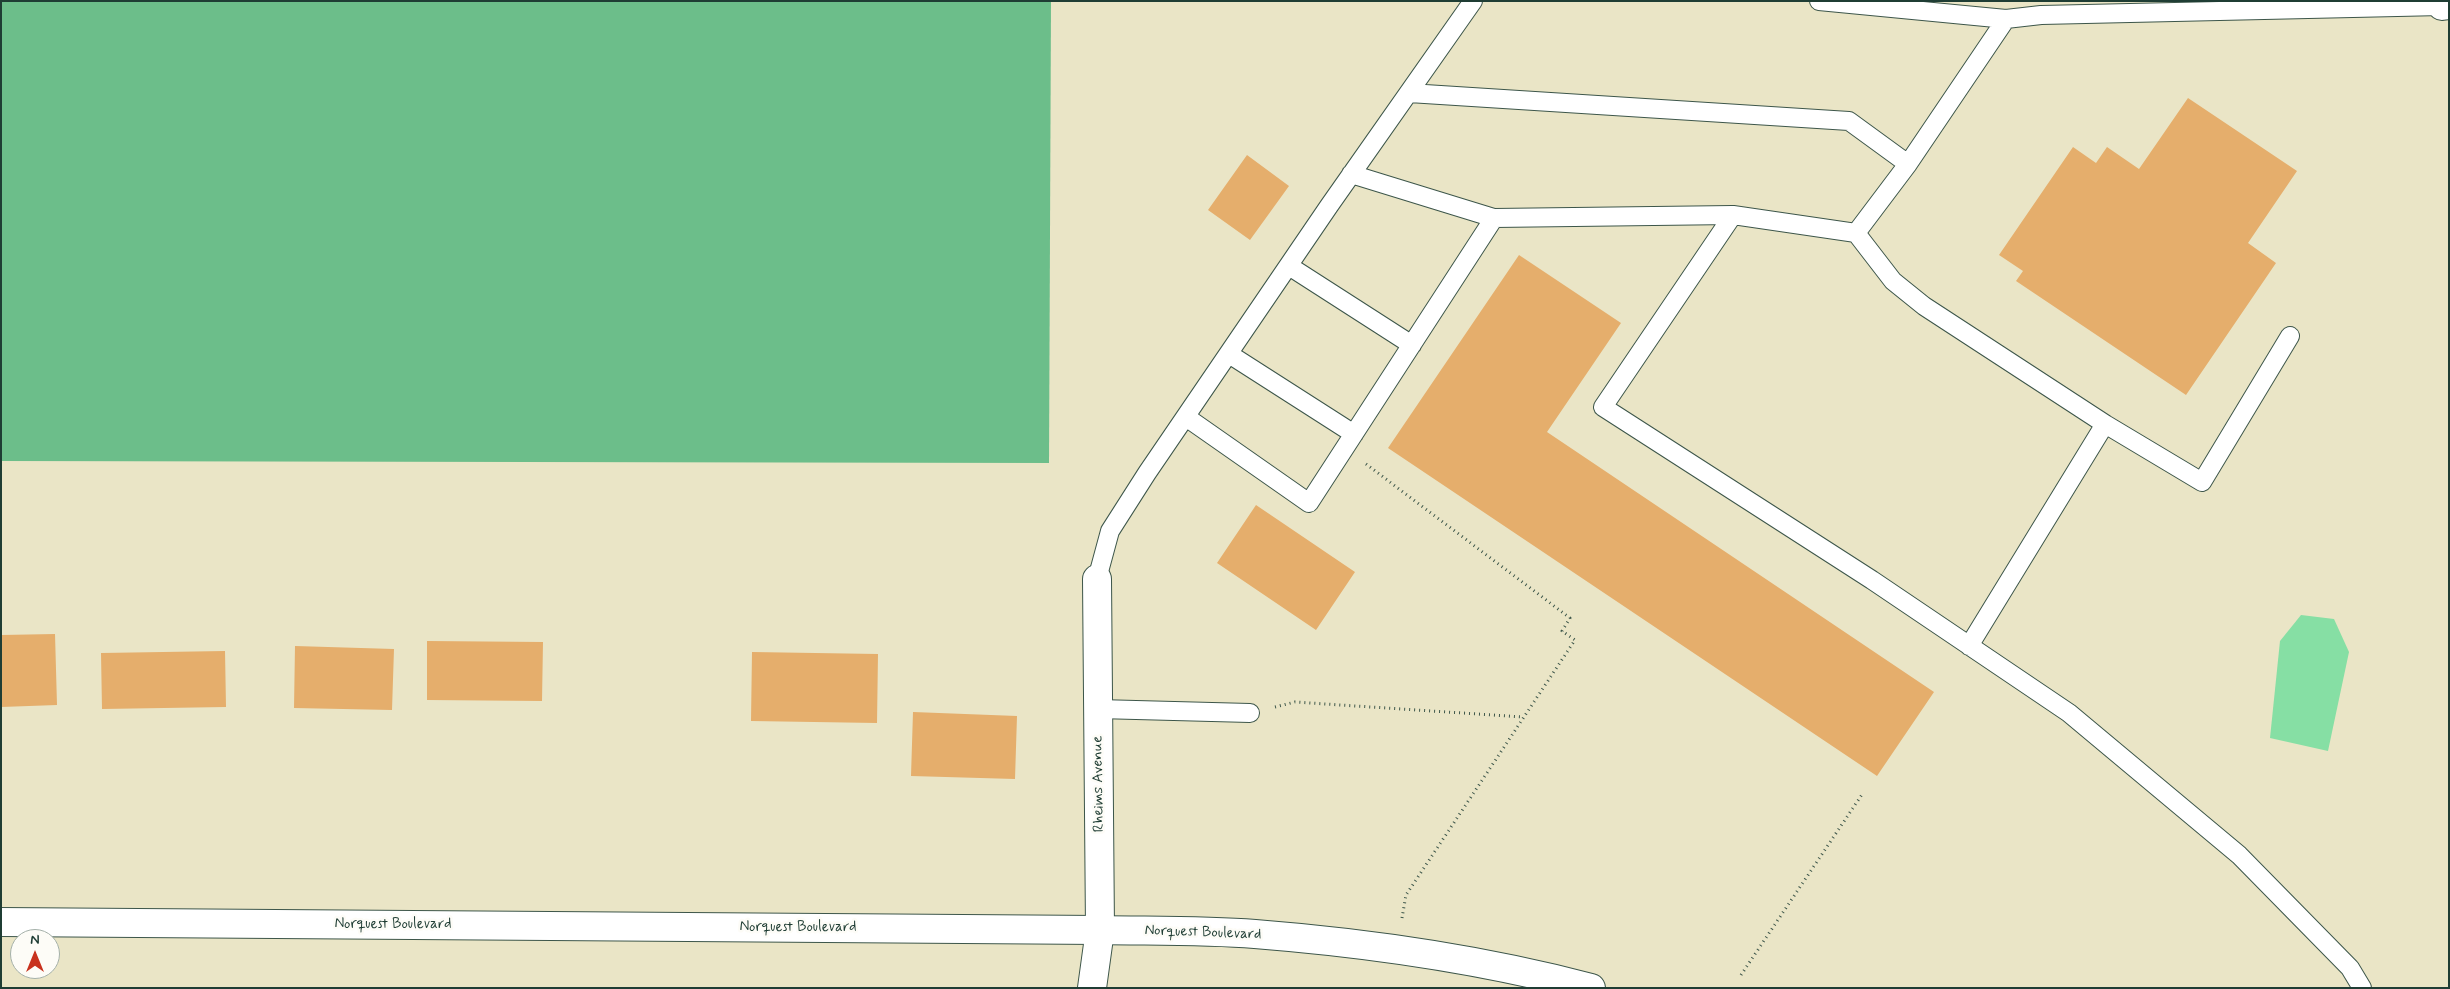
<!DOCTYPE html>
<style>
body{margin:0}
#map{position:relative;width:2450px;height:989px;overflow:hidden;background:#eae5c6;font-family:Mynerve,sans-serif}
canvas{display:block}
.frame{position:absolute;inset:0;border:2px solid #1f3d34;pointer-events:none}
.north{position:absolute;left:10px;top:929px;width:50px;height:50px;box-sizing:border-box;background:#fdfcf7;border:1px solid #a4b0a9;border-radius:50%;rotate:0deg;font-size:14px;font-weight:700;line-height:20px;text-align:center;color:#1f3d34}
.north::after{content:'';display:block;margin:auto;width:18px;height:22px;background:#c8321e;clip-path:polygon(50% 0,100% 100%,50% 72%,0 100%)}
</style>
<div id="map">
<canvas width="2450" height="989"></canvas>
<div class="frame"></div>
<div class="north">N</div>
</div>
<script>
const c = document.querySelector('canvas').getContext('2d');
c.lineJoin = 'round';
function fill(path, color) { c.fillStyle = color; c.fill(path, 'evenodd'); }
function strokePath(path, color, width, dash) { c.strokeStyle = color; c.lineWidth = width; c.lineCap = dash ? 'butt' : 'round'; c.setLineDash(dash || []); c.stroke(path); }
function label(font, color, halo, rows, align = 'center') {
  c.font = font + ' Mynerve,sans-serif'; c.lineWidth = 5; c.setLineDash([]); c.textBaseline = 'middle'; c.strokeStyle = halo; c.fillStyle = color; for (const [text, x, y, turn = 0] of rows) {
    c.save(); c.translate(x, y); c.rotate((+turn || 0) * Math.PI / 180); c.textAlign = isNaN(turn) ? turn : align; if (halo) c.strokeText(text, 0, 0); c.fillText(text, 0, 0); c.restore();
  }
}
const green = new Path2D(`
 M2301,615L2334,619L2349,652L2328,751L2270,738L2280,641Z`);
const forest = new Path2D(`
 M1,1H1051L1049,463L1,461Z`);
const building = new Path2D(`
 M2188,98L2297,171L2248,243L2276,263L2186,395L2016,281L2023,271L1999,255L2073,147L2096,163L2107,147L2139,169Z
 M1247,155L1289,186L1250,240L1208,210Z
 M1519,255L1621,323L1547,432L1934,692L1877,776L1388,448Z
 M1256,505L1355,572L1316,630L1217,563Z
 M55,634L57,705L1,707V635Z
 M427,641L543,642L542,701L427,700Z
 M295,646L394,649L392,710L294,708Z
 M225,651L226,707L102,709L101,653Z
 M752,652L878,654L877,723L751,721Z
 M913,712L1017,716L1015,779L911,776Z`);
const path = new Path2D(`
 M1366,464L1570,618L1562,631L1575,640L1406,895L1402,918
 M1275,707L1295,702L1523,717
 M1741,975L1863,793`);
const service = new Path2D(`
 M1819,1L2006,19
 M1409,93L1849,121L1908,164
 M1351,174L1494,218
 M1733,215L1856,233L1908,164L2006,19L2041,15L2442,6
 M1856,233L1893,281L1924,306L2105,424L1969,646
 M1289,266L1412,345
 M1229,354L1354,434
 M1186,417L1309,503L1494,218L1733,215L1603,407L1872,580L2069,713L2239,855L2350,968L2362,988
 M2105,424L2202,482L2290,336
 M1097,579L1110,531L1147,473L1329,206L1473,1
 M1098,709L1250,713`);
const minor = new Path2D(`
 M2442,6L2449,5
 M1092,988L1100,930L1097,579`);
const tertiary = new Path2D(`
 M1,922L1100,930C1152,931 1204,930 1255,934C1369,943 1481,959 1591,988`);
const streetNames = [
 ["Rheims Avenue",1099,784,-91],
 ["Norquest Boulevard",393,925],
 ["Norquest Boulevard",798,928],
 ["Norquest Boulevard",1203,933,2]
];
fill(green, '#86dfa4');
fill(forest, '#6cbe8a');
fill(building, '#e5ae6c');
strokePath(service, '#3d564a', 20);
strokePath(minor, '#3d564a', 30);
strokePath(tertiary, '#3d564a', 30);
strokePath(path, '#3d564a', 3, [1, 4]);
strokePath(service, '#fff', 18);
strokePath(minor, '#fff', 28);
strokePath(tertiary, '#fff', 28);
label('15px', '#1f3d34', '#fdfcf7', streetNames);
</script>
